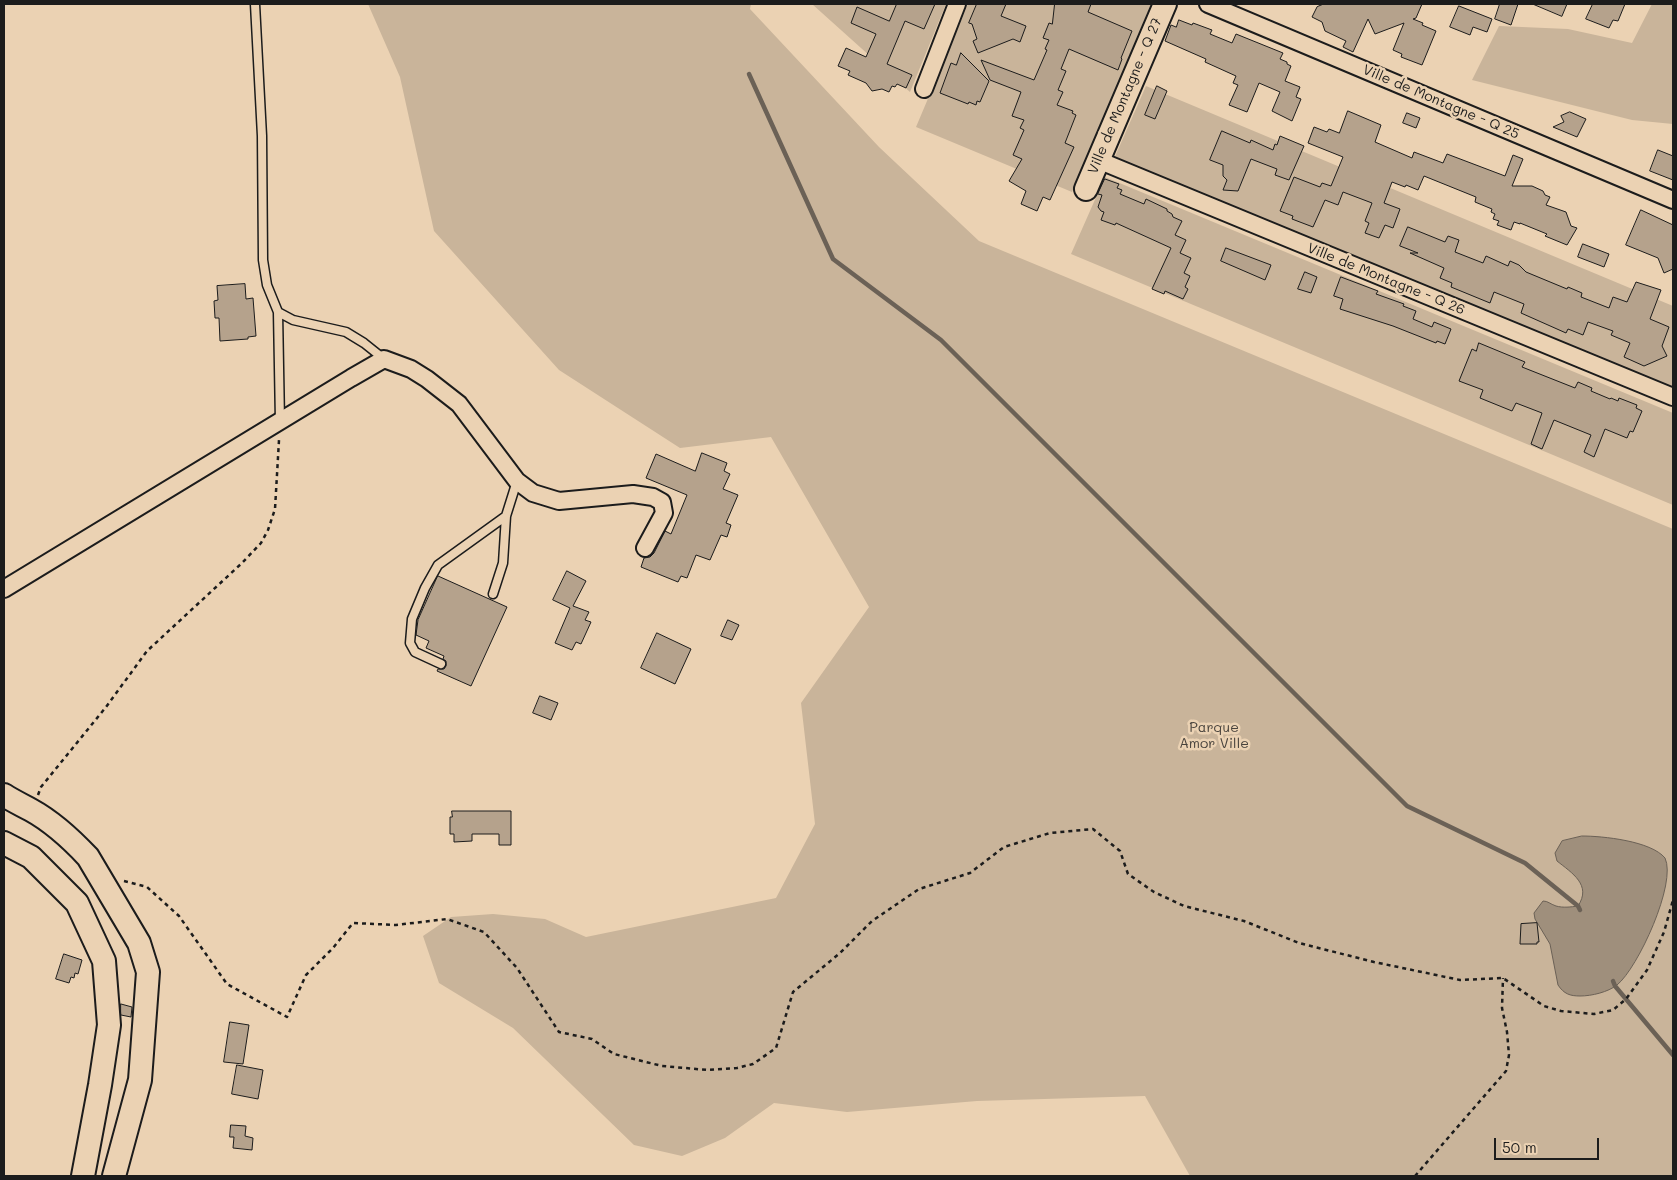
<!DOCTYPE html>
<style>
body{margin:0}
#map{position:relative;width:1677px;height:1180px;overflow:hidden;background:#ebd2b3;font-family:Mali,sans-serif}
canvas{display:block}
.frame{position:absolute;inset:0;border:5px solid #1c1c1c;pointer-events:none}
.scale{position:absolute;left:1494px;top:1138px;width:105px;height:22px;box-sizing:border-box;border:2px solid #1c1c1c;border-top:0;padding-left:6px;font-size:15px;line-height:18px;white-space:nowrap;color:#1c1c1c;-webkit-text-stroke:4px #ebd2b3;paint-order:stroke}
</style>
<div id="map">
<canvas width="1677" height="1180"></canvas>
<div class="frame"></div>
<div class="scale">50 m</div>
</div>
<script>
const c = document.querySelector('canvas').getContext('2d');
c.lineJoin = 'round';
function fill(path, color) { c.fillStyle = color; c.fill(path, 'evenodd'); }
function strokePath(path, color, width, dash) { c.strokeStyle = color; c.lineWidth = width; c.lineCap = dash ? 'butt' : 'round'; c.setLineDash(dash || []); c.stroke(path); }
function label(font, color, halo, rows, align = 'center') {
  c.font = font + ' Mali,sans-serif'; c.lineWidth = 5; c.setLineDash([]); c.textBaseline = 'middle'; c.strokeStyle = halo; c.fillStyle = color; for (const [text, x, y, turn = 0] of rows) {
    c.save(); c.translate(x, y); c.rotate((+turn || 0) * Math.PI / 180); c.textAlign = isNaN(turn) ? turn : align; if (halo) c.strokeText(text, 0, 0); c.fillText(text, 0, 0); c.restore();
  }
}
const green = new Path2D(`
 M368,4H751L750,9L879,147L979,241L1673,529V1176H1190L1145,1096L977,1101L847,1112L774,1103L725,1138L682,1156L634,1145L513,1028L439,983L423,936L451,917L493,914L545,919L586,937L776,898L815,824L801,703L869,607L771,437L680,448L559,370L434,231L400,77Z
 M812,4H946L910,92Z
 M968,4H1151L1072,192L916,127Z
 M1652,4H1673V124L1632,120L1472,80L1499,26L1568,29L1632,43Z
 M1146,86L1673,306V395L1113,161Z
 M1105,177L1673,413V505L1071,254Z`);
const water = new Path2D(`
 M1582,836C1603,836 1651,841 1665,858C1677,883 1638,968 1617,985C1608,992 1592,996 1580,996C1570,996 1564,994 1558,985L1550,944L1535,919L1534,913L1543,901C1548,901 1550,904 1556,906C1563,908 1571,907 1578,906C1592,885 1572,873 1557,861L1555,853L1562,841Z`);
const stream = new Path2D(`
 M749,74L833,259L941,340L1407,806L1525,863L1578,906L1580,910
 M1613,981L1615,986L1673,1055`);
const building = new Path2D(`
 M897,4H935L924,29L905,21L887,64L912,75L906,88L897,84L895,87L892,86L889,92L882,89L872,91L866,83L848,75L850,71L838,66L846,48L866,57L876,34L851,23L857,7L889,21Z
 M977,4H1006L1001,16L1026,26L1020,42L1013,39L978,53L973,41L977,39L972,24L969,23Z
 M1055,4H1091L1088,12L1132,31L1121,58L1122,59L1118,70L1069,49L1061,69L1066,71L1058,90L1063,92L1057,105L1073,111L1072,113L1076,115L1065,143L1074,147L1050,200L1043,197L1037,211L1021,204L1026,191L1009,181L1022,159L1013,155L1024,130L1020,128L1024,120L1012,116L1021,92L990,80L981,60L1034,80L1047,50L1045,49L1049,40L1043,38L1049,23L1052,24Z
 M1324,4H1422L1416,18L1413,19L1423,23L1422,25L1436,31L1422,65L1401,57L1402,54L1393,50L1404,23L1375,34L1368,19L1353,52L1343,47L1346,41L1325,31L1322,22L1312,17L1317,7Z
 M1500,4H1518L1511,25L1495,19Z
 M1533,4H1567L1562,16Z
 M1593,4H1625L1618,21L1613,20L1609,28L1586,19Z
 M1459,6L1492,19L1487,32L1473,27L1470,35L1450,27Z
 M1179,20L1192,25L1193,23L1212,30L1210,34L1232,43L1236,34L1283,53L1280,59L1287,62V64L1291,66L1285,81L1300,87L1296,97L1301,99L1292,121L1272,111L1280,92L1259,83L1247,112L1229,105L1238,85L1233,83L1236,76L1205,62L1206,59L1165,41L1171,25L1176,27Z
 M961,53L989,81L980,102L977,101L976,105L969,102L968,104L940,93L951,63L956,65Z
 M1157,86L1167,91L1155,119L1145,115Z
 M1348,111L1381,125L1375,142L1412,158L1414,152L1443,163L1447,154L1505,176L1513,155L1523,159L1512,186H1532L1543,191L1545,195L1550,197L1546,205L1566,212L1571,226L1577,228L1567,245L1545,236L1547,234L1520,223V224L1514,222L1511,230L1497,225L1499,221L1493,219L1495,214L1491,212L1492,209L1475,202L1476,197L1424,176L1418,190L1406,185L1405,187L1392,182L1384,203L1400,209L1393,228L1385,225L1379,238L1365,233L1369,223L1365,221L1372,203L1343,192L1338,205L1325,200L1313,227L1292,219L1293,216L1280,211L1294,177L1320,187L1322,183L1331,186L1343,157L1308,143L1314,127L1327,132L1329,129L1339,133Z
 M1570,112L1586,119L1577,137L1553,127L1564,122L1561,116Z
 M1407,113L1420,118L1416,128L1403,123Z
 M1222,131L1250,143L1251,140L1273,150L1275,144L1277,145L1280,136L1304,146L1289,180L1275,175L1277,169L1251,159L1238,191L1223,190L1227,180L1223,176V165L1210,160Z
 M1658,150L1673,156V180L1650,171Z
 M1105,179L1119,184L1117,188L1122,190L1120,194L1144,204L1146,199L1167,209V211L1172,214L1173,217L1182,221L1175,235L1186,240L1180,253L1191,258L1184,273L1190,276L1185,287L1188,289L1183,299L1165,291L1164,294L1152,289L1171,248L1116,223L1115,225L1101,220L1104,212L1101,211L1098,207L1102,195L1098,194Z
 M1641,210L1673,225V269L1664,273L1658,258L1626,245Z
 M1408,227L1445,242L1448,236L1459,240L1455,252L1483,263L1486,256L1508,266L1510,261L1519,265L1526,272L1567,289L1568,287L1582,293L1581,297L1609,308L1613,297L1627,302L1636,282L1661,290L1650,319L1669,327L1662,346L1667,356L1644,366L1624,357L1630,343L1611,335L1613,331L1588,322L1583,335L1568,329L1566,333L1521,313L1524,304L1494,292L1490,303L1451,287L1452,283L1440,278L1444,268L1410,253H1418L1400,246Z
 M1583,244L1609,254L1604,267L1578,257Z
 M1226,248L1271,265L1265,280L1221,261Z
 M1305,272L1317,277L1311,293L1298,289Z
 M1341,277L1378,291L1376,294L1404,304L1403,306L1416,311L1413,319L1432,327L1434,322L1451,329L1445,344L1437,341L1436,343L1393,326L1340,309L1343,299L1334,296Z
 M245,284L246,299L253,298L256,336L248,337V339L220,341L219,318H215L214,301L218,300L217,286Z
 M1479,343L1525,362L1522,367L1575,388L1578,382L1592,388L1591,391L1610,399L1611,398L1618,401L1619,398L1637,405L1636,408L1642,411L1633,432L1630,431L1627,438L1605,429L1594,457L1584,452L1591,435L1554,420L1542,449L1531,444L1542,413L1516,403L1512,411L1480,398L1483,390L1459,381L1472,349L1476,351Z
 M702,453L727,463L724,471L730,474L723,489L738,495L726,523L731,525L727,537L721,535L710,560L696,555L687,578L681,576L678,582L641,567L644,558L650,557L654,553L665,531L671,534L687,495L646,478L656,454L695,471Z
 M567,571L586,581L573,606L589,612L585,620L591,622L581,644L576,642L572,650L555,643L570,608L553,600Z
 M438,576L507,607L471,686L437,671L438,669H444L446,666V661L443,659L444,656L426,648L429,641L416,635L418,620Z
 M728,620L739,625L732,640L721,636Z
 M657,633L691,649L675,684L641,668Z
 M540,696L558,703L551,720L533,713Z
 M452,811H511V845H499V834H472V841L454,842V834H450V817H452Z
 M1537,923L1539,942H1537V944H1520L1521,924Z
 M64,954L82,960L78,974L75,973L74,978L71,977L69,983L56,979Z
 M121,1004L132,1007L131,1017L121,1015Z
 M230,1022L249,1025L243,1064L224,1062Z
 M237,1065L263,1070L258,1099L232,1094Z
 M231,1125L246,1126L245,1136L253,1138L252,1150L233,1148L234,1137H230Z`);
const path = new Path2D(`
 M38,795L41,787L106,707L147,651L242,563L261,543L268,530L275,509L279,440
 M124,881L147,887L179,916L227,984L287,1017L306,975L333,948L353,923L396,925L447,919L484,932L517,968L559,1032L592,1039L614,1054L662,1066L708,1070L737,1068L753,1064L776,1048L793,992L840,953L872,921L919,889L970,873L1004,847L1050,833L1093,829L1120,851L1128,874L1154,892L1184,906L1244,921L1299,943L1374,962L1460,980L1503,978L1544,1006L1561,1011L1594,1014L1613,1010L1626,999L1647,970L1664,932L1673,900
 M1415,1176L1506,1071L1509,1055L1507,1032L1502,1008L1503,978`);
const lane = new Path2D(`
 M255,4L262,136L263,260L267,285L278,312L280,422
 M278,312L293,320L346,332L364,343L384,359
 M493,594L503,563L506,516L517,481
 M441,664L415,652L410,643L412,619L425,588L438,565L506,516`);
const street = new Path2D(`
 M1208,4L1673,200
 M924,89L957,4
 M1098,160L1673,397
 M4,589L351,378L384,359L411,369L427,379L459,404L517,481L533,493L559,501L633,494L653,497L662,502L664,513L645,548`);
const secondary = new Path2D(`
 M1086,189L1165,4
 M4,795C13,801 22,805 31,810C51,821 73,841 88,857L139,943L148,972L140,1080L114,1176
 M4,843L31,857L77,903L104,961L109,1025L100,1085L83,1176`);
const streetNames = [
 ["Ville de Montagne - Q 27",1125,96,-67],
 ["Ville de Montagne - Q 25",1441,102,23],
 ["Ville de Montagne - Q 26",1386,279,22]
];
const parkNames = [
 ["Parque",1214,728],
 ["Amor Ville",1214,744]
];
fill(green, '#c9b49a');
fill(water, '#9f8f7c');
strokePath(water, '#6b6156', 1);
strokePath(stream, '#6b6156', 4.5);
fill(building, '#b5a28c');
strokePath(building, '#1c1c1c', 1);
strokePath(lane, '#1c1c1c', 11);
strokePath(street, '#1c1c1c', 20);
strokePath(secondary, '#1c1c1c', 26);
strokePath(path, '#1c1c1c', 2.5, [4, 4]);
strokePath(lane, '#ebd2b3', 8);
strokePath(street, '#ebd2b3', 16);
strokePath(secondary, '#ebd2b3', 22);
label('14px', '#1c1c1c', '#ebd2b3', streetNames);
label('14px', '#47423c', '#ebd2b3', parkNames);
</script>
